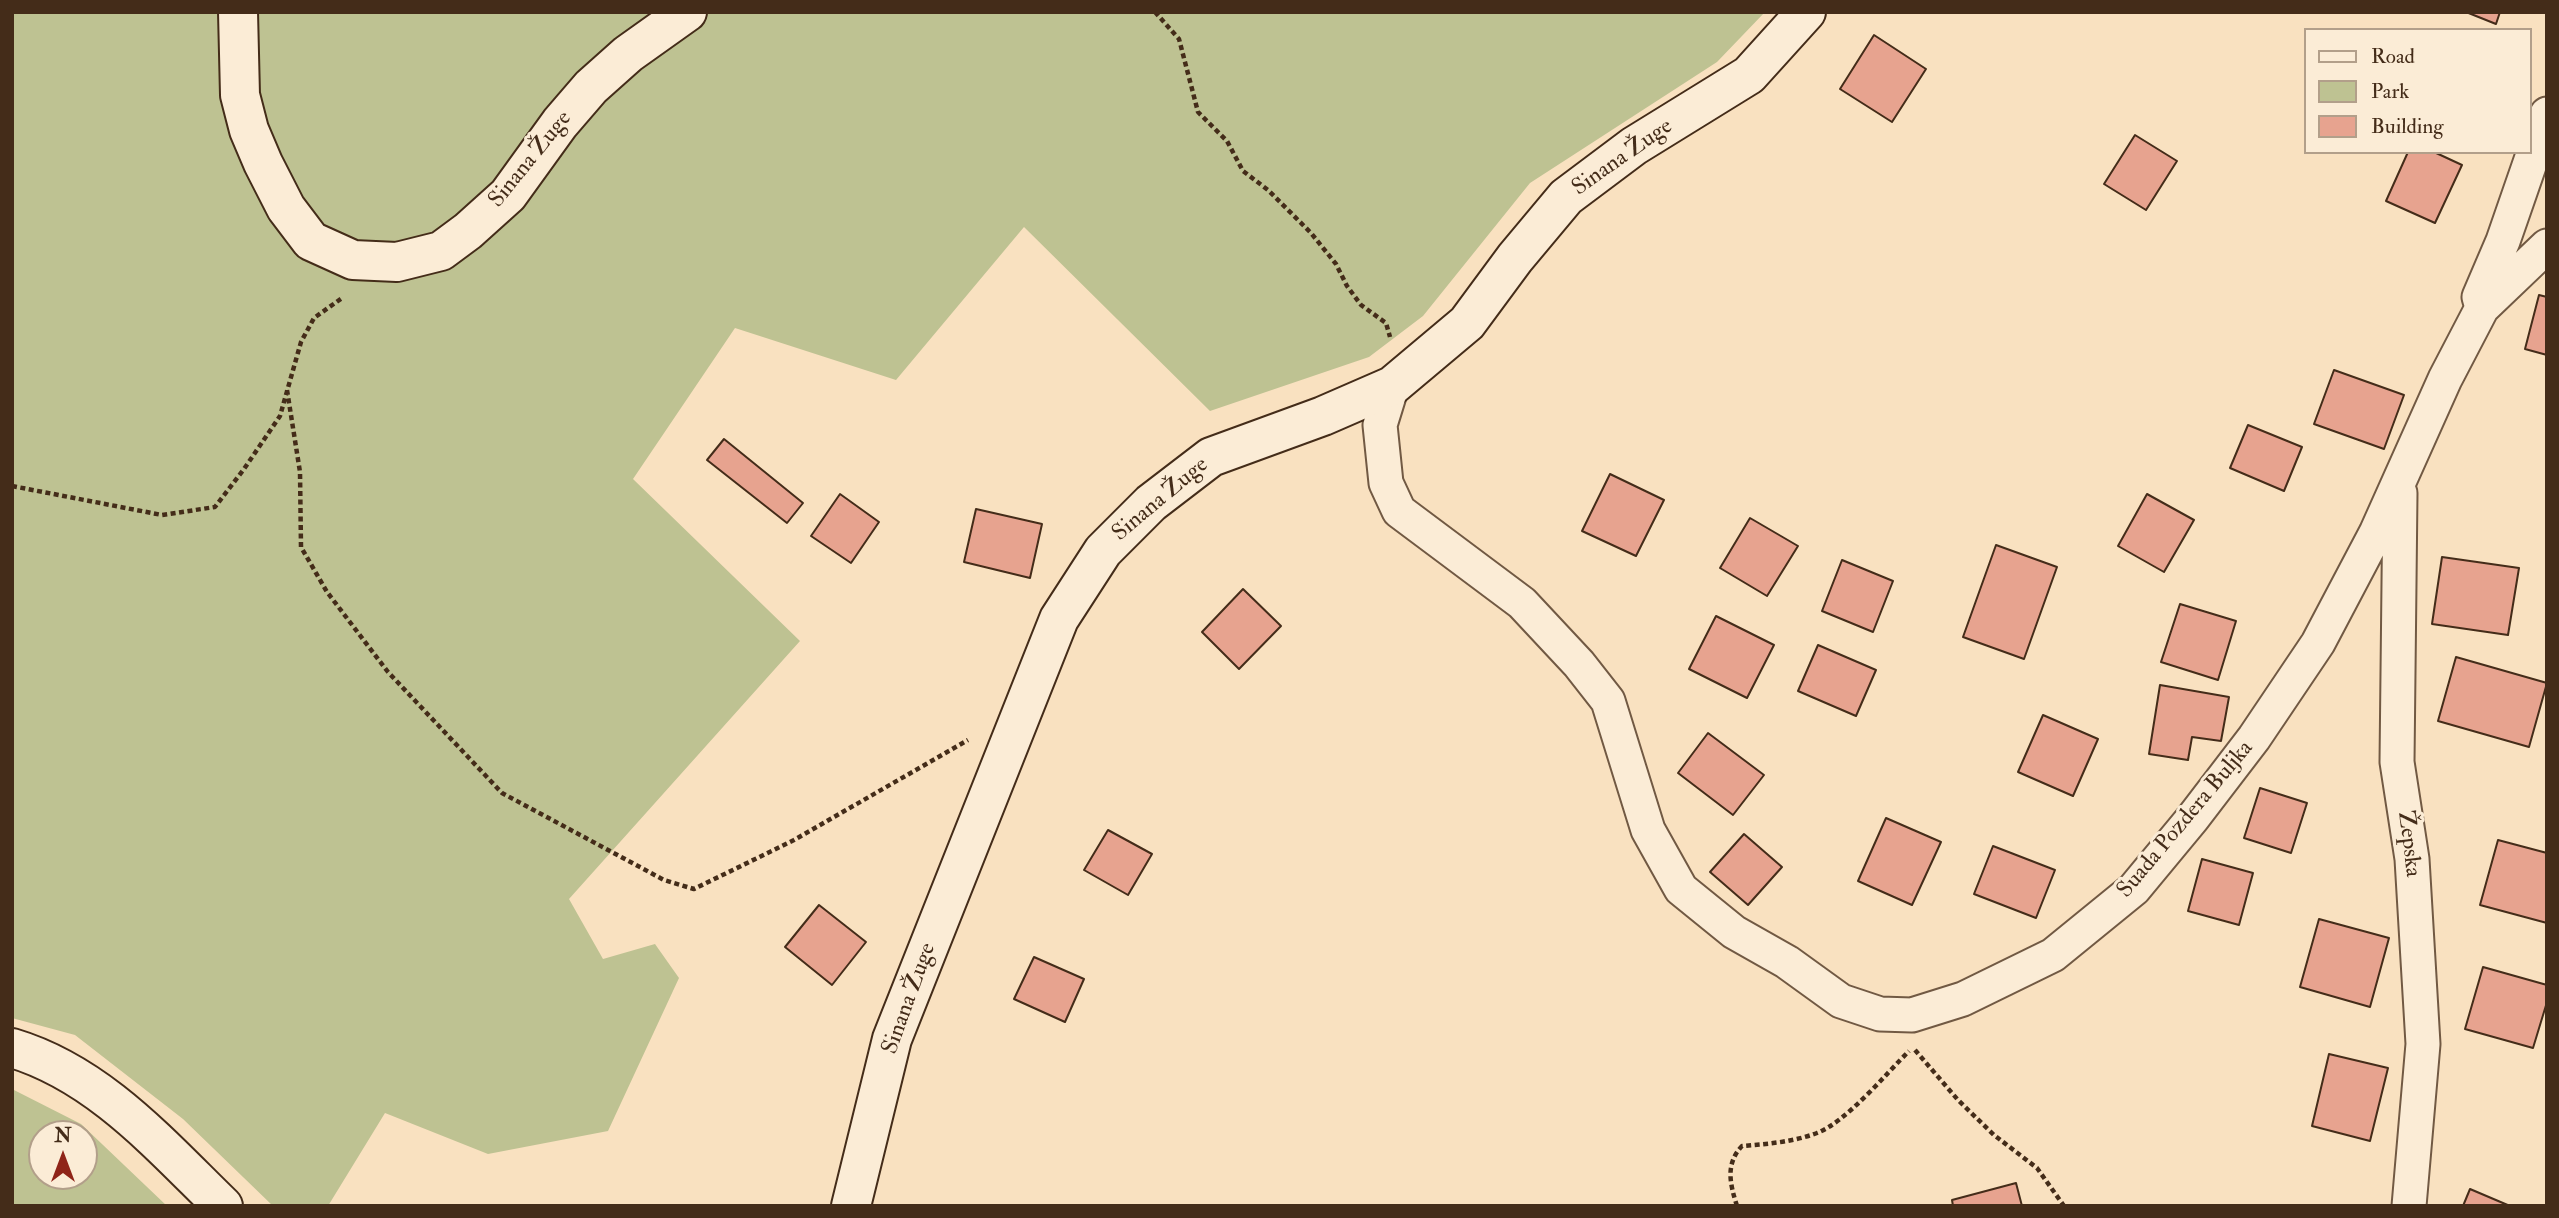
<!DOCTYPE html>
<meta charset="utf-8">
<style>
body{margin:0}
#map{position:relative;width:2559px;height:1218px;overflow:hidden;background:#f9e1c0;font-family:"IM FELL Double Pica",serif}
canvas{display:block}
.frame{position:absolute;inset:0;border:14px solid #442c19;pointer-events:none}
.legend{position:absolute;left:2304px;top:28px;width:228px;height:126px;box-sizing:border-box;background:#fbecd6;border:2px solid #b29f8a;margin:0;padding:9px 12px;list-style:none;font-size:21px;color:#442c19}
.legend li{display:flex;align-items:center;gap:14px;height:35px}
.legend b{width:35px;border:2px solid #b29f8a}
.north{position:absolute;left:28px;top:1120px;width:70px;height:70px;box-sizing:border-box;background:#fbecd6;border:2px solid #b29f8a;border-radius:50%;rotate:0deg;font-size:19px;font-weight:700;line-height:28px;text-align:center;color:#442c19}
.north::after{content:'';display:block;margin:auto;width:24px;height:32px;background:#8f2418;clip-path:polygon(50% 0,100% 100%,50% 72%,0 100%)}
</style>
<div id="map">
<canvas width="2559" height="1218"></canvas>
<div class="frame"></div>
<ul class="legend">
<li><b style="height:9px;background:#fbecd6"></b>Road</li>
<li><b style="height:19px;background:#bec292"></b>Park</li>
<li><b style="height:19px;background:#e7a38f"></b>Building</li>
</ul>
<div class="north">N</div>
</div>
<script>
const c = document.querySelector('canvas').getContext('2d');
c.lineJoin = 'round';
function fill(path, color) { c.fillStyle = color; c.fill(path, 'evenodd'); }
function strokePath(path, color, width, dash) { c.strokeStyle = color; c.lineWidth = width; c.lineCap = dash ? 'butt' : 'round'; c.setLineDash(dash || []); c.stroke(path); }
function label(font, color, halo, rows, align = 'center') {
  c.font = font + ' "IM FELL Double Pica",serif'; c.lineWidth = 6; c.setLineDash([]); c.textBaseline = 'middle'; c.strokeStyle = halo; c.fillStyle = color; for (const [text, x, y, turn = 0] of rows) {
    c.save(); c.translate(x, y); c.rotate((+turn || 0) * Math.PI / 180); c.textAlign = isNaN(turn) ? turn : align; if (halo) c.strokeText(text, 0, 0); c.fillText(text, 0, 0); c.restore();
  }
}
const green = new Path2D(`
 M12,12H1765L1717,62L1530,183L1423,316L1369,357L1210,411L1024,227L896,380L735,328L633,479L800,641L569,899L603,959L655,944L679,978L608,1131L488,1154L385,1113L328,1206H273L183,1119L75,1035L12,1018Z
 M12,1089L81,1124L167,1206H12ZM42,1134H84V1176H42Z`);
const building = new Path2D(`
 M2466,12H2500L2496,24Z
 M1874,35L1926,69L1892,122L1840,89Z
 M2135,135L2177,161L2146,210L2104,184Z
 M2408,152H2434L2462,165L2435,223L2386,201Z
 M2539,295L2547,297V355L2525,349Z
 M2334,370L2404,395L2384,449L2314,424Z
 M2248,425L2302,447L2284,491L2230,468Z
 M724,439L803,503L787,523L707,460Z
 M1610,474L1664,500L1636,556L1582,531Z
 M840,494L879,522L851,563L811,536Z
 M2147,494L2194,520L2164,572L2118,546Z
 M976,509L1042,524L1030,578L964,562Z
 M1750,518L1798,546L1767,596L1720,568Z
 M1996,545L2057,567L2024,659L1963,637Z
 M2442,557L2519,568L2508,635L2432,624Z
 M1842,560L1893,581L1873,632L1822,611Z
 M1243,589L1281,626L1239,669L1202,632Z
 M2180,604L2236,621L2218,680L2161,662Z
 M1716,616L1774,645L1747,698L1689,669Z
 M1818,645L1876,670L1856,716L1798,691Z
 M2456,657L2547,683L2529,747L2438,721Z
 M2160,685L2229,697L2221,741L2192,737L2188,760L2149,754Z
 M2043,715L2098,739L2073,796L2018,772Z
 M1708,733L1764,775L1733,815L1678,773Z
 M2260,788L2307,803L2291,853L2244,838Z
 M1886,818L1941,842L1912,905L1858,881Z
 M1108,830L1152,854L1128,895L1084,870Z
 M1744,834L1782,867L1748,905L1710,872Z
 M2498,840L2547,853V923L2480,905Z
 M1993,846L2055,870L2036,918L1974,894Z
 M2202,859L2253,873L2239,925L2188,911Z
 M819,905L866,942L832,985L785,947Z
 M2319,919L2389,938L2370,1007L2300,987Z
 M1034,957L1084,979L1065,1022L1014,999Z
 M2483,967L2547,985V1002L2533,1048L2465,1029Z
 M2329,1054L2388,1068L2370,1141L2312,1126Z
 M2016,1183L2022,1206H1953L1952,1200Z
 M2470,1189L2510,1206H2463Z`);
const path = new Path2D(`
 M1155,12L1179,39L1198,112L1227,141L1243,171L1268,190L1311,233L1336,264L1347,286L1361,305L1386,323L1390,337
 M287,390L300,472L301,547L327,592L388,672L502,793L664,880L694,889L794,840L968,740
 M12,486L162,515L215,507L244,469L280,416L301,342L314,318L342,298
 M1915,1050L1958,1100L1994,1135L2037,1168L2064,1206
 M1737,1206C1730,1184 1725,1164 1742,1146C1767,1144 1793,1142 1817,1133C1846,1122 1886,1074 1909,1051`);
const street = new Path2D(`
 M2482,308L2479,297L2503,241L2547,114
 M1392,386L1380,425L1386,483L1399,511L1522,603L1579,664L1608,701L1648,830L1681,889L1734,932L1787,962L1841,1001L1880,1014L1912,1015L1963,999L2053,955L2134,889L2192,819L2254,738L2318,643L2376,533L2445,379L2482,308L2547,246
 M2400,493L2397,762L2412,859L2423,1044L2409,1206`);
const secondary = new Path2D(`
 M238,12L240,95L249,130L263,163L286,208L311,241L353,260L397,262L441,251L468,231L508,195L560,123L591,87L628,54L687,12
 M12,1048C99,1074 160,1145 223,1206
 M851,1206L892,1039L1059,619L1103,551L1151,503L1211,457L1323,416L1392,386L1467,323L1515,258L1566,197L1634,146L1749,75L1806,12`);
const streetNames = [
 ["Sinana Žuge",1623,158,-35],
 ["Sinana Žuge",531,160,-51],
 ["Sinana Žuge",1161,500,-40],
 ["Suada Pozdera Buljka",2186,820,-50],
 ["Žepska",2408,844,83],
 ["Sinana Žuge",910,999,-70]
];
fill(green, '#bec292');
fill(building, '#e7a38f');
strokePath(building, '#442c19', 2);
strokePath(street, '#715943', 37);
strokePath(secondary, '#442c19', 42);
strokePath(path, '#442c19', 4.5, [5, 3.5]);
strokePath(street, '#fbecd6', 33);
strokePath(secondary, '#fbecd6', 38);
label('23px', '#442c19', '#fbecd6', streetNames);
</script>
